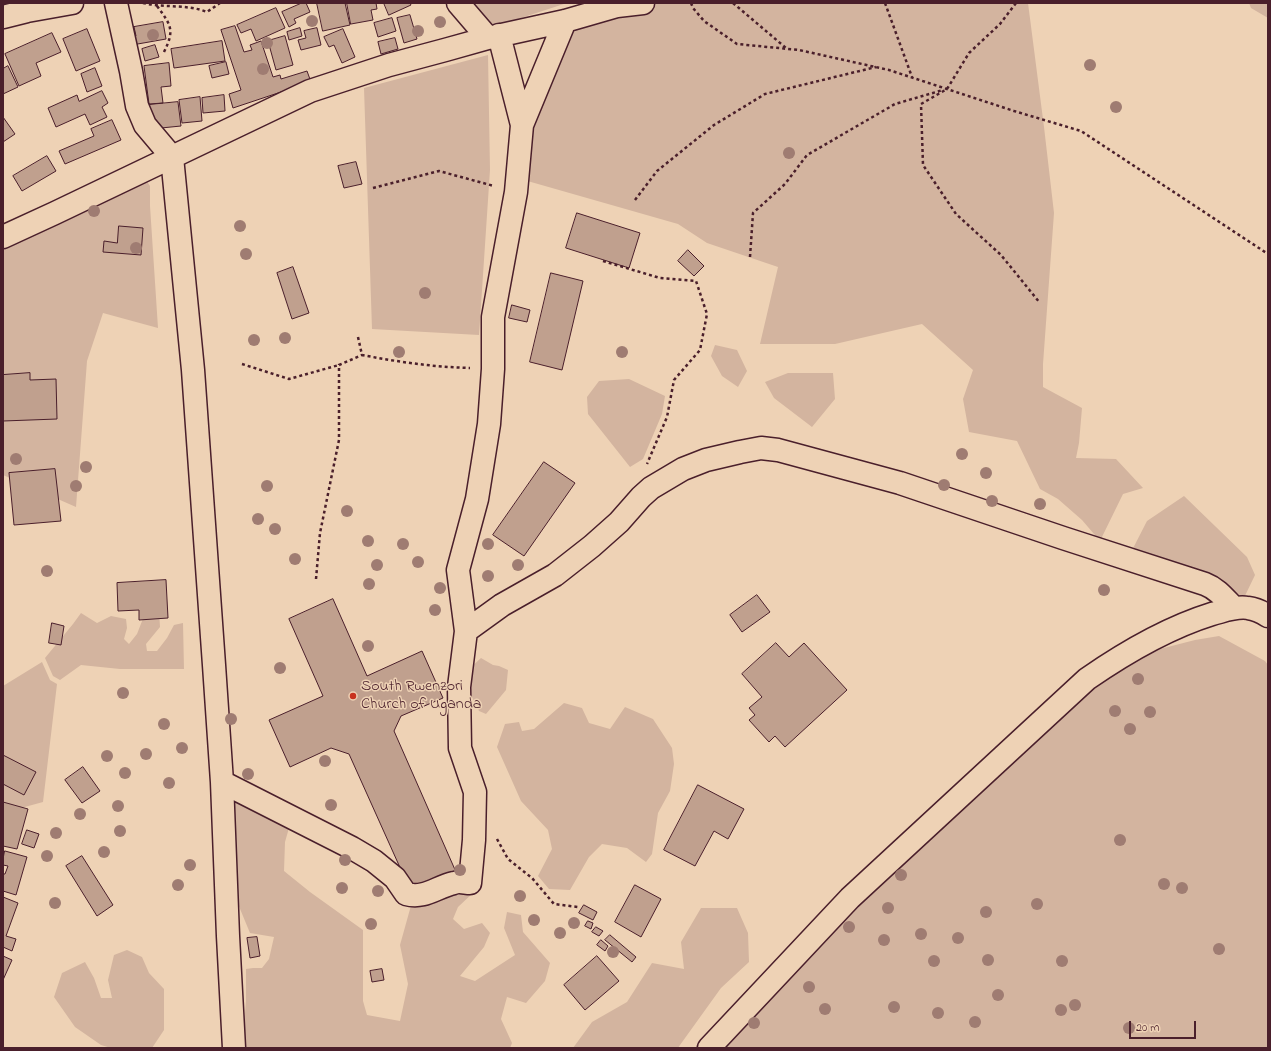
<!DOCTYPE html>
<style>
body{margin:0}
#map{position:relative;width:1271px;height:1051px;overflow:hidden;background:#eed2b5;font-family:"Indie Flower",sans-serif}
canvas{display:block}
.frame{position:absolute;inset:0;border:4px solid #4a1f2b;pointer-events:none}
.scale{position:absolute;left:1129px;top:1021px;width:67px;height:18px;box-sizing:border-box;border:2px solid #4a1f2b;border-top:0;padding-left:5px;font-size:12px;line-height:14px;white-space:nowrap;color:#4a1f2b;-webkit-text-stroke:3px #eed2b5;paint-order:stroke}
</style>
<div id="map">
<canvas width="1271" height="1051"></canvas>
<div class="frame"></div>
<div class="scale">20 m</div>
</div>
<script>
const c = document.querySelector('canvas').getContext('2d');
c.lineJoin = 'round';
function fill(path, color) { c.fillStyle = color; c.fill(path, 'evenodd'); }
function strokePath(path, color, width, dash) { c.strokeStyle = color; c.lineWidth = width; c.lineCap = dash ? 'butt' : 'round'; c.setLineDash(dash || []); c.stroke(path); }
function label(font, color, halo, rows, align = 'center') {
  c.font = font + ' "Indie Flower",sans-serif'; c.lineWidth = 3; c.setLineDash([]); c.textBaseline = 'middle'; c.strokeStyle = halo; c.fillStyle = color; for (const [text, x, y, turn = 0] of rows) {
    c.save(); c.translate(x, y); c.rotate((+turn || 0) * Math.PI / 180); c.textAlign = isNaN(turn) ? turn : align; if (halo) c.strokeText(text, 0, 0); c.fillText(text, 0, 0); c.restore();
  }
}
const green = new Path2D(`
 M456,3H567L484,30Z
 M654,3H1028L1044,127L1054,213L1043,364V387L1082,408L1079,443L1076,458L1116,459L1143,488L1123,494L1100,541L1082,520L1058,499L1040,489L1017,441L969,432L963,399L973,370L922,324L835,344H760L778,267L707,243L678,224L510,176L552,63L582,19Z
 M1249,3H1268V18L1251,8Z
 M488,55L490,170L479,335L372,329L364,88Z
 M143,175L150,186V206L158,328L103,313L87,361L76,507L3,475V241Z
 M715,345L737,350L747,371L738,387L722,376L711,356Z
 M788,373H833L835,399L812,427L774,398L765,382Z
 M629,379L665,396L662,414L643,459L630,467L588,414L587,397L599,381Z
 M1184,496L1247,557L1255,575L1242,602L1125,564L1147,521Z
 M159,611L160,627L146,644L147,651H157L167,638L174,625L183,623L184,669H120L81,665L60,680L53,676L45,658L73,624L81,613L97,623L111,616L126,619L127,628L124,639L129,644L137,634L144,616Z
 M1219,636L1265,661L1268,665V1048H712L822,928L1114,670L1160,649L1195,640Z
 M481,658L493,665L499,666L508,670L506,690L486,714L479,711L469,691L468,670Z
 M42,662L50,680L57,684L43,802L21,808L3,821V686Z
 M564,703L582,708L589,723L610,729L625,707L653,719L672,748L674,764L670,791L658,813L652,854L646,862L627,848L602,844L589,857L570,890L549,889L538,876L552,849L548,830L521,801L497,747L505,724L519,722L522,731L534,729Z
 M223,796L289,828L285,842L284,871L310,892L363,930V1001L367,1015L400,1021L408,984L400,945L412,902L474,892L458,907L453,919L464,929L482,923L490,933L484,947L460,976L475,981L515,955L504,928L507,912L521,915L523,932L550,963L545,981L526,1003L507,997L501,1019L512,1043L510,1048H242L246,1001V969L253,968H262L269,959L274,937L250,933L238,904Z
 M701,908H737L748,933L749,962L721,988L680,1045L678,1048H573L592,1022L627,1002L652,963L684,969L681,942Z
 M127,950L142,957L149,973L164,989V1030L152,1048H111L101,1045L75,1027L54,997L62,973L85,962L94,978L101,998H112L108,980L114,955Z`);
const building = new Path2D(`
 M302,3H306L310,12L294,19L296,23L289,27L282,12Z
 M317,3H345L350,25L323,31Z
 M347,3H376L377,9L371,10L373,20L351,24Z
 M384,3H410L411,5L389,15Z
 M276,8L285,28L256,41L251,29L241,33L237,25Z
 M410,15L417,39L404,43L397,18Z
 M392,18L396,31L378,37L374,23Z
 M163,22L166,39L132,45L131,37L136,36L134,27Z
 M235,26L244,52L252,50L250,45L261,41L273,77L280,75L281,79L307,71L311,82L233,108L229,94L241,90L221,30Z
 M300,28L302,36L289,40L287,32Z
 M317,28L321,45L301,50L298,40L306,38L304,31Z
 M87,29L100,61L76,71L63,39Z
 M343,29L355,57L342,63L334,45L329,47L324,37Z
 M52,33L61,52L36,63L41,76L19,86L5,54Z
 M285,36L293,65L276,70L268,41Z
 M395,38L398,49L381,54L378,42Z
 M222,41L225,61L174,68L171,49Z
 M155,45L159,57L145,61L142,49Z
 M226,62L229,74L212,78L209,66Z
 M169,63L171,86L161,87L163,103L149,104L144,66Z
 M8,66L18,87L3,94V69Z
 M95,68L102,86L87,92L81,74Z
 M102,91L108,103L102,107L107,117L90,125L85,114L56,127L48,108L77,95L79,101Z
 M224,95L225,111L203,113L202,98Z
 M200,97L202,121L182,123L179,100Z
 M178,102L181,126L151,129L148,105Z
 M3,117L15,134L3,142Z
 M112,120L121,140L65,164L59,151L94,136L91,129Z
 M47,156L56,171L22,191L13,176Z
 M356,162L362,184L344,188L338,166Z
 M577,213L640,233L629,268L566,248Z
 M119,226L143,228L141,255L103,252L104,241L117,243Z
 M688,250L704,266L694,276L678,261Z
 M293,267L309,313L292,319L277,273Z
 M551,273L583,281L562,370L530,362Z
 M512,305L530,310L527,322L509,318Z
 M30,373V380L56,379L57,419L3,421V375Z
 M544,462L575,483L524,556L493,535Z
 M55,469L61,521L14,525L9,473Z
 M166,580L168,618L139,620V610L118,611L117,583Z
 M757,595L770,612L742,632L730,615Z
 M333,599L367,676L422,651L443,698L401,716L394,731L456,872L411,892L349,754L331,748L290,767L269,720L323,696L289,619Z
 M52,623L64,626L61,645L49,643Z
 M776,643L789,657L804,643L847,690L785,747L775,736L769,742L749,720L755,715L749,708L762,697L742,674Z
 M3,755L36,772L24,795L3,784Z
 M83,767L100,791L82,803L65,780Z
 M698,785L744,809L728,839L714,831L695,866L664,850Z
 M3,802L28,809L17,849L3,846Z
 M27,830L39,834L34,848L22,844Z
 M5,851L27,857L16,895L3,891V874H5L8,866L3,865V859Z
 M82,856L113,905L97,916L66,866Z
 M635,885L661,899L641,937L615,922Z
 M3,897L18,903L6,936L16,939L12,951L3,947Z
 M584,905L597,912L593,920L579,913Z
 M588,921L593,923L591,929L585,926Z
 M596,927L603,931L599,936L592,932Z
 M610,935L636,957L632,962L605,940Z
 M257,937L260,956L250,958L247,938Z
 M601,940L608,946L605,951L597,945Z
 M3,956L12,960L3,980Z
 M597,956L619,981L585,1010L564,985Z
 M382,969L384,980L372,982L370,971Z`);
const path = new Path2D(`
 M143,3C164,8 187,4 207,12L220,3
 M691,3L693,8L704,21L737,44L799,50L889,70L1014,111L1081,131L1268,254
 M733,3L786,48
 M885,3L912,77
 M1016,3L1000,24L969,53L947,89L921,104L923,165L956,214L1001,255L1040,303
 M157,6C171,25 175,30 164,52
 M373,188L439,171L494,186
 M635,200L657,171L714,125L765,94L876,67
 M750,257L753,213L785,184L807,155L895,104L943,90
 M603,261L660,278L696,281L707,314L700,350L674,380L667,417L647,464
 M358,337L362,355C399,362 433,367 470,368
 M242,364L289,379L339,365
 M316,579L320,533L339,440V365L362,355
 M497,839L508,859L532,878L554,904L578,907`);
const street = new Path2D(`
 M116,3L131,71L137,106L145,125L172,157L193,370L214,665L222,782L228,936L234,1048
 M458,3L488,38
 M3,17L27,11L72,3
 M499,35L522,125
 M3,237L55,213L310,91L389,65L445,50L488,38L565,21L617,6L643,3
 M466,631L502,605L555,575L592,546L619,522L641,497L651,488L683,469L706,460L740,452L761,448L778,450L900,483L1063,538L1205,584C1218,589 1225,599 1234,608
 M222,782L352,848L374,861L395,878L406,894C425,899 436,887 454,883C459,881 465,883 470,883L474,840L475,792L460,748L459,687L466,631L458,570L477,499L489,424L493,369V317L516,192L522,125L565,21
 M709,1048L850,898L1087,679C1126,652 1167,628 1212,614C1224,611 1236,606 1248,608C1256,609 1262,612 1268,616`);
const trees = [
 [312,21],
 [440,22],
 [418,31],
 [153,35],
 [267,43],
 [1090,65],
 [263,69],
 [1116,107],
 [789,153],
 [94,211],
 [240,226],
 [136,248],
 [246,254],
 [425,293],
 [285,338],
 [254,340],
 [399,352],
 [622,352],
 [962,454],
 [16,459],
 [86,467],
 [986,473],
 [944,485],
 [76,486],
 [267,486],
 [992,501],
 [1040,504],
 [347,511],
 [258,519],
 [275,529],
 [368,541],
 [403,544],
 [488,544],
 [295,559],
 [418,562],
 [377,565],
 [518,565],
 [47,571],
 [488,576],
 [369,584],
 [440,588],
 [1104,590],
 [435,610],
 [368,646],
 [280,668],
 [1138,679],
 [123,693],
 [1115,711],
 [1150,712],
 [231,719],
 [164,724],
 [1130,729],
 [182,748],
 [146,754],
 [107,756],
 [325,761],
 [125,773],
 [248,774],
 [169,783],
 [331,805],
 [118,806],
 [80,814],
 [120,831],
 [56,833],
 [1120,840],
 [104,852],
 [47,856],
 [345,860],
 [190,865],
 [460,870],
 [901,875],
 [1164,884],
 [178,885],
 [342,888],
 [1182,888],
 [378,891],
 [520,896],
 [55,903],
 [1037,904],
 [888,908],
 [986,912],
 [534,920],
 [574,923],
 [371,924],
 [849,927],
 [560,933],
 [921,934],
 [958,938],
 [884,940],
 [1219,949],
 [613,952],
 [988,960],
 [934,961],
 [1062,961],
 [809,987],
 [998,995],
 [1075,1005],
 [894,1007],
 [825,1009],
 [1061,1010],
 [938,1013],
 [975,1022],
 [754,1023],
 [1129,1028]
];
const markers = [
 [353,696,4,"#c8321e"]
];
const poiNames = [
 ["South Rwenzori",361,687],
 ["Church of Uganda",361,705]
];
fill(green, '#d3b49f');
fill(building, '#c0a08e');
strokePath(building, '#4a1f2b', 1);
strokePath(street, '#4a1f2b', 25);
strokePath(path, '#4a1f2b', 2.5, [3, 3]);
strokePath(street, '#eed2b5', 22);
c.fillStyle = '#9f7c72';
for (const [x, y] of trees) { c.beginPath(); c.arc(x, y, 6, 0, 2 * Math.PI); c.fill(); }
for (const [x, y, r, color] of markers) { const dot = new Path2D(); dot.arc(x, y, r, 0, 2 * Math.PI); c.fillStyle = color; c.fill(dot); strokePath(dot, '#eed2b5', 1.5); }
label('16px', '#4a1f2b', '#eed2b5', poiNames, 'left');
</script>
